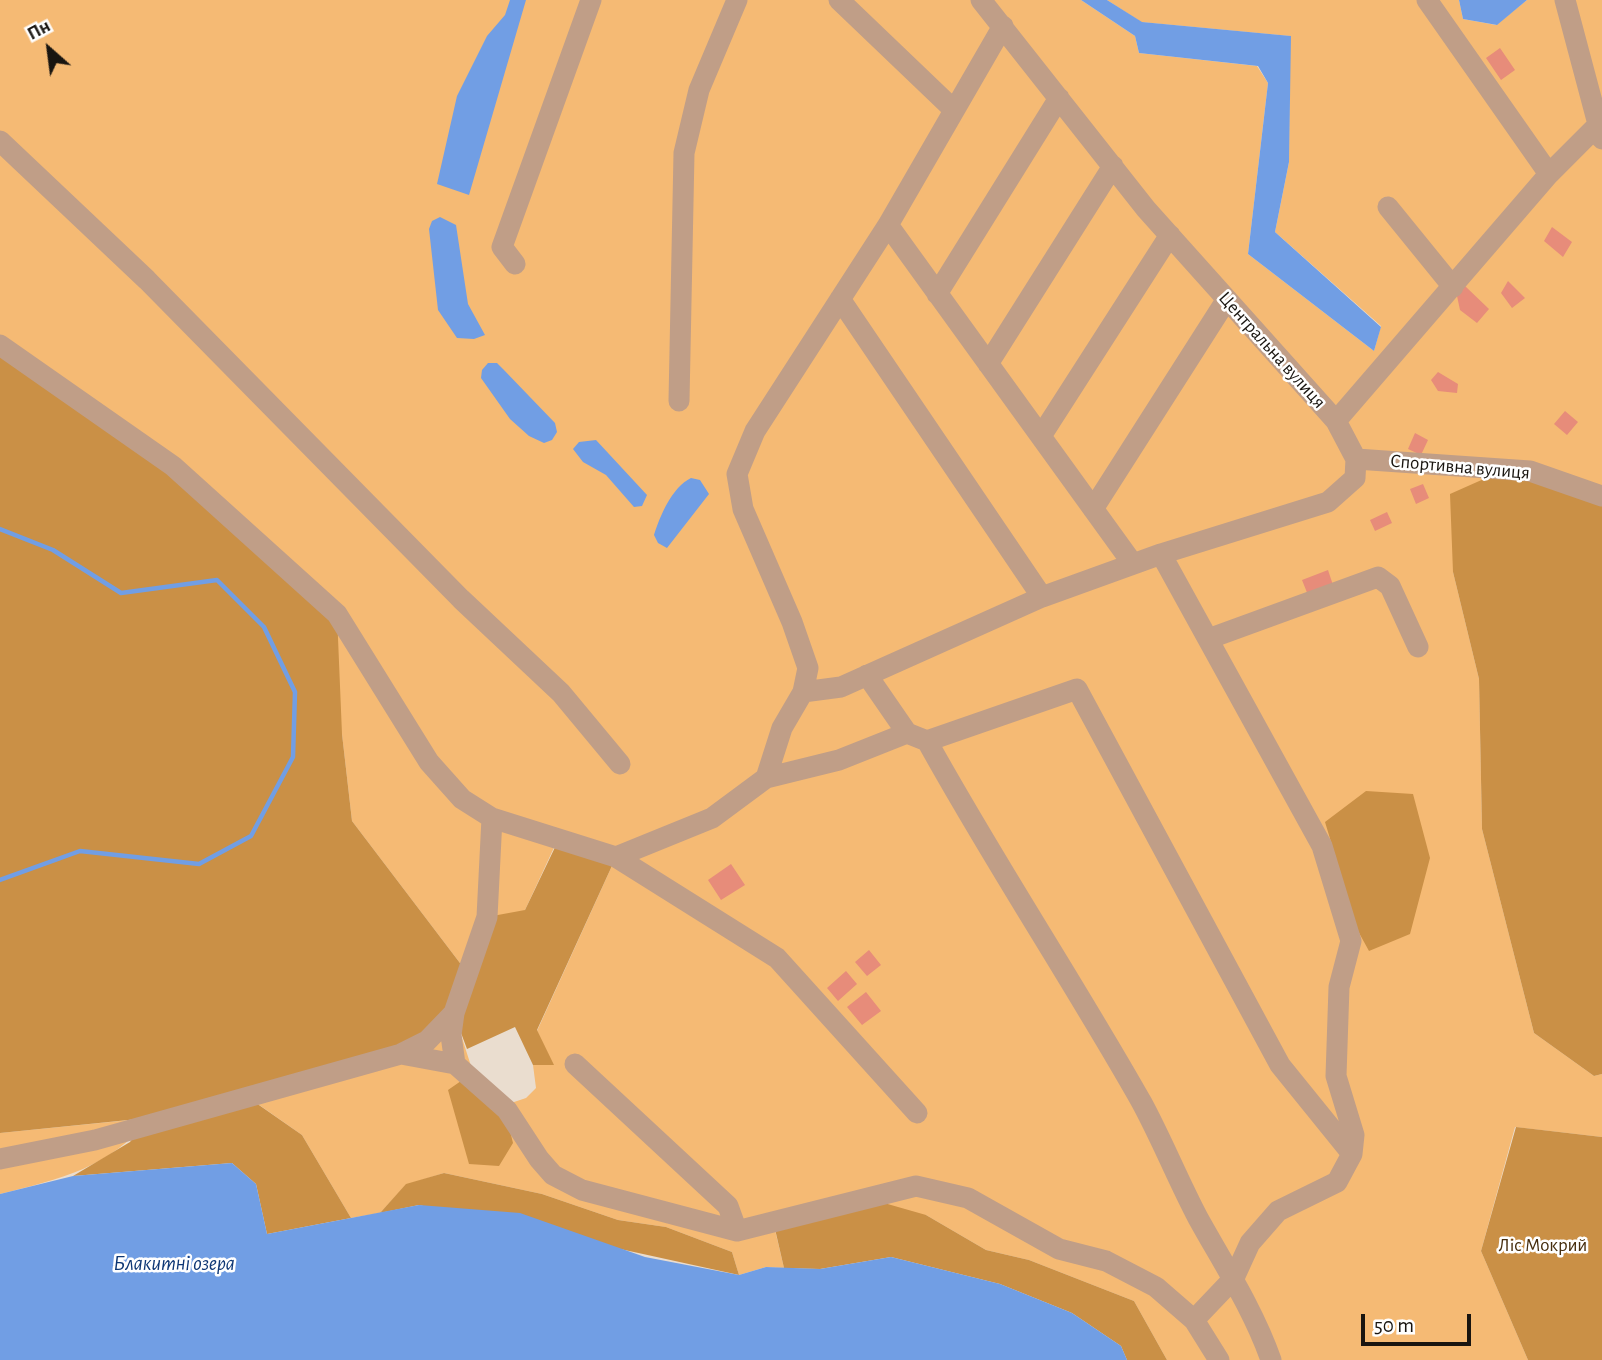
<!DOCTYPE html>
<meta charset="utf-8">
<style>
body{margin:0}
#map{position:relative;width:1602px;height:1360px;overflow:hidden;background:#eaddcf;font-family:"Alegreya Sans",sans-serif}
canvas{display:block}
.north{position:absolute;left:14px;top:14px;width:70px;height:70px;-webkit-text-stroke:5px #fff;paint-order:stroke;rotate:332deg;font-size:19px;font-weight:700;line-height:28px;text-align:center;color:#191510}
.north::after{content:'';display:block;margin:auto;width:24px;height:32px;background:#191510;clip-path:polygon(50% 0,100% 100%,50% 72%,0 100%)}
.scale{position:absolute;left:1361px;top:1314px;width:110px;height:32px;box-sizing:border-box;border:4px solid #191510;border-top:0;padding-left:9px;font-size:21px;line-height:24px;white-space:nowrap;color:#191510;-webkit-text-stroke:5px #fff;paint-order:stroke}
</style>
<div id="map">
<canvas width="1602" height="1360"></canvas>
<div class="north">Пн</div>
<div class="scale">50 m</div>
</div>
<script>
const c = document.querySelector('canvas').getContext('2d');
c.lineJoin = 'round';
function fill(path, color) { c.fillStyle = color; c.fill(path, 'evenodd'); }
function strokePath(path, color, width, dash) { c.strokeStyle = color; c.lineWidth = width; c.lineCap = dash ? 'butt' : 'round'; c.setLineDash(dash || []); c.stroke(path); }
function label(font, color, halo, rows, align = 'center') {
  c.font = font + ' "Alegreya Sans",sans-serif'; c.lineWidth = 5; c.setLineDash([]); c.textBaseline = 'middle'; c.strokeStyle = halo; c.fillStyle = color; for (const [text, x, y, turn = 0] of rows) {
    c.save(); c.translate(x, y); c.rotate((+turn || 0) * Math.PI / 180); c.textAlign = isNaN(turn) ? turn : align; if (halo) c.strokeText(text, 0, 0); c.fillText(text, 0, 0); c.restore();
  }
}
const green = new Path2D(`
 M0,0H1081L1135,36L1139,53L1257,66L1268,83L1248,254L1374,351L1381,326L1275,232L1289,162L1290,36L1141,22L1107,0H1459L1463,19L1496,25L1527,0H1602V496L1453,572L1479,679L1482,829L1534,1033L1594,1076L1602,1074V1137L1515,1127L1481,1251L1528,1360H1167L1134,1301L1029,1260L986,1250L926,1215L775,1230L784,1268L766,1267L739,1275L732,1252L666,1227L618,1220L542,1194L444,1173L406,1185L380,1213L351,1218L302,1135L245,1095L454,1013L471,1066L511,1103L526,1098L536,1088L533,1065H553L537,1031L616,857L558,839L525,910L466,971L352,821L342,734L0,345Z
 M150,1118C110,1168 60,1179 0,1194V1133Z`);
const forest = new Path2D(`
 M0,345L173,466L337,614L342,734L352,821L466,971L487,917L525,910L559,839L616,857L537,1030L554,1065H533L515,1027L467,1049L454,1014L427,1041L246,1096L302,1135L351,1218L267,1234L256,1184L232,1163L73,1176L130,1142L148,1118L0,1133Z
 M1504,470L1602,496V1074L1594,1076L1534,1033L1482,829L1479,679L1453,572L1450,494Z
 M1366,791L1413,794L1430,858L1410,934L1369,951L1358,931L1325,822Z
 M461,1081L507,1119L513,1143L499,1166L469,1164L448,1090Z
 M1516,1127L1602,1137V1360H1528L1481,1251Z
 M444,1173L542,1194L618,1220L666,1227L732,1252L739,1275L419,1205L380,1213L406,1184Z
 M877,1201L926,1215L986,1250L1029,1260L1134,1301L1167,1360H1127L1121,1346L1072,1313L1000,1284L891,1257L820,1269L784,1268L775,1229Z`);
const water = new Path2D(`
 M510,0H526L469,195L437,184L457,96L487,36L505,15Z
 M1081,0H1107L1142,22L1291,36L1289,162L1275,232L1381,327L1374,351L1248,254L1268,83L1258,66L1139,53L1135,36Z
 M1459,0H1527L1497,25L1463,19Z
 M440,217L456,225L468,304L485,335L474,339L457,338L438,310L429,229L432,221Z
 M488,363H497L503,369L555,423L557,432L552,440L544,443L529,436L510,419L481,378L482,370Z
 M596,440L647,495L642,506L634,507L606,475L583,462L573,449L579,442Z
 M691,478L700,480L709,494L667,548L658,543L654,535C660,516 672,487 691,478Z
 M232,1163L256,1184L267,1234L419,1205L520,1213L645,1257L739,1275L766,1267L820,1269L891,1257L1000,1284L1072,1313L1121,1346L1127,1360H0V1194L73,1176Z`);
const stream = new Path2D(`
 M0,529L53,550L121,593L217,580L264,627L295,692L293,757L251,836L199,864L80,851L0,880`);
const building = new Path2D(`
 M1500,48L1515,70L1501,80L1486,58Z
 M1552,227L1572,242L1563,257L1544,241Z
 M1508,281L1525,298L1512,308L1501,293Z
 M1465,286L1489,309L1477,323L1460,310L1457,296Z
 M1438,372L1458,384L1457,393L1438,391L1431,380Z
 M1565,411L1578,422L1567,435L1554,424Z
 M1415,433L1428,440L1421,455L1408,449Z
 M1423,484L1429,498L1416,504L1410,489Z
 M1387,512L1392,523L1375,531L1370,520Z
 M1328,570L1333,585L1308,595L1302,580Z
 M731,864L745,885L721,900L708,880Z
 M869,950L881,965L867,976L855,962Z
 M846,971L857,984L838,1001L827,988Z
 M866,992L881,1011L862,1025L847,1007Z`);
const minor = new Path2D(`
 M839,0L954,110
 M1427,0L1549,174
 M1565,0L1602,139
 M0,141L147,280L461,599L561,693L620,764
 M1388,207L1453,287
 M888,225L1133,564
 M515,264L502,247L591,0
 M937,294L1059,98
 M840,299L1042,597
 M0,345L173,466L337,614L429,762L462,799L492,818L616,857L777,958L917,1113
 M988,364L1113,166
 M679,401L684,153L699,90L737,0
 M1336,421L1549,174L1602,121
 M1041,436L1170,235
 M1356,459L1530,471L1602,496
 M1093,509L1227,299
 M1161,554L1322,846L1351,941L1339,987L1336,1076L1354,1135L1352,1154L1337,1182L1278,1211L1250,1243L1234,1278L1194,1320
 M1208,639L1378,577L1390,586L1418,647
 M867,675L907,733L927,741L1077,689L1280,1065L1352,1154
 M803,692L808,668L792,622L743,509L737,474L755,431L888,225L1003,26
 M927,741C995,864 1073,981 1142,1103C1162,1140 1178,1180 1198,1218C1224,1265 1253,1309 1271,1360
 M766,778L839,760L907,733
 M492,818L487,917L454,1013L451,1035L455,1064L507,1110L539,1159L553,1175L582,1190L737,1231L916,1186L968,1198L1059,1249L1106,1261L1156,1287L1194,1320L1219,1360
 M616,857L712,818L766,778L782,728L803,692L841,687L1042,597L1161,554L1328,502L1355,478L1356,459L1336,421L1146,209L981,0
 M401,1054L455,1064
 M575,1064L728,1206L737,1231
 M0,1159L95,1140L401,1054L427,1041L454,1013`);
const streetNames = [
 ["Центральна вулиця",1272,350,48],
 ["Спортивна вулиця",1460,467,5]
];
const parkNames = [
 ["Ліс Мокрий",1543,1245]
];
const waterNames = [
 ["Блакитні озера",174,1264]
];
fill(green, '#f5ba74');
fill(forest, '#ca9046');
fill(water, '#719ee4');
strokePath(stream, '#719ee4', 4.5);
fill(building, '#e78c7a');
strokePath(minor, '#c09e87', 21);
label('19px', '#191510', '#fff', streetNames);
label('19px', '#472e0e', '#fff', parkNames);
label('italic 21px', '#0e3775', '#fff', waterNames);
</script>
